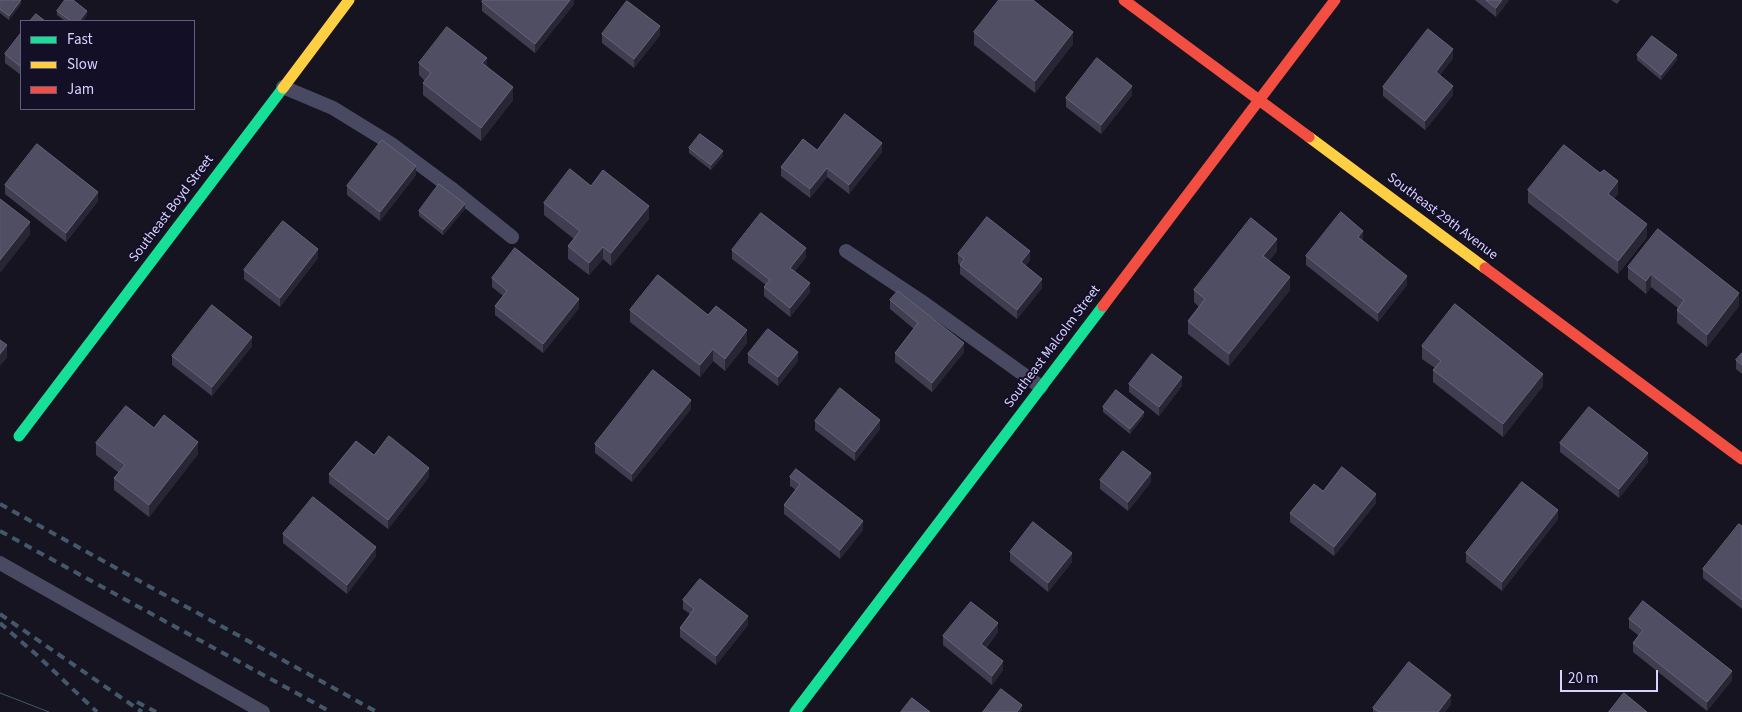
<!DOCTYPE html>
<style>
body{margin:0}
#map{position:relative;width:1742px;height:712px;overflow:hidden;background:#161421;font-family:"Source Sans 3",sans-serif}
canvas{display:block}
.legend{position:absolute;left:20px;top:20px;width:175px;height:90px;box-sizing:border-box;background:#130f26;border:1px solid #625e7d;margin:0;padding:6px 9px;list-style:none;font-size:15px;color:#d9d4ff}
.legend li{display:flex;align-items:center;gap:10px;height:25px}
.legend b{width:25px;border:1px solid #625e7d}
.scale{position:absolute;left:1560px;top:670px;width:98px;height:22px;box-sizing:border-box;border:2px solid #d9d4ff;border-top:0;padding-left:6px;font-size:15px;line-height:18px;white-space:nowrap;color:#d9d4ff;-webkit-text-stroke:4px #130f26;paint-order:stroke}
</style>
<div id="map">
<canvas width="1742" height="712"></canvas>
<ul class="legend">
<li><b style="height:6px;background:#16e098"></b>Fast</li>
<li><b style="height:6px;background:#ffcf43"></b>Slow</li>
<li><b style="height:6px;background:#f24e42"></b>Jam</li>
</ul>
<div class="scale">20 m</div>
</div>
<script>
const c = document.querySelector('canvas').getContext('2d');
c.lineJoin = 'round';
function strokePath(path, color, width, dash) { c.strokeStyle = color; c.lineWidth = width; c.lineCap = dash ? 'butt' : 'round'; c.setLineDash(dash || []); c.stroke(path); }
function fill(path, color) { c.fillStyle = color; c.fill(path, 'evenodd'); }
function label(font, color, halo, rows, align = 'center') {
  c.font = font + ' "Source Sans 3",sans-serif'; c.lineWidth = 4; c.setLineDash([]); c.textBaseline = 'middle'; c.strokeStyle = halo; c.fillStyle = color; for (const [text, x, y, turn = 0] of rows) {
    c.save(); c.translate(x, y); c.rotate((+turn || 0) * Math.PI / 180); c.textAlign = isNaN(turn) ? turn : align; if (halo) c.strokeText(text, 0, 0); c.fillText(text, 0, 0); c.restore();
  }
}
const lane = new Path2D(`
 M283,87L333,108L393,145L451,188L512,237
 M846,251L921,301L1041,387
 M0,563L263,712`);
const fast = new Path2D(`
 M19,436L283,88
 M795,712L1103,306`);
const slow = new Path2D(`
 M283,88L349,0
 M1309,137L1485,268`);
const jam = new Path2D(`
 M1124,0L1309,137
 M1485,268L1742,459
 M1103,306L1335,0`);
const tram = new Path2D(`
 M0,693L49,712`);
const rail = new Path2D(`
 M0,504L377,712
 M0,531L331,712
 M0,614L142,712
 M0,623L39,657L97,712
 M137,702L156,712`);
const wall = new Path2D(`
 M0,0L21,4L9,20L0,13Z
 M574,0V4L535,53L482,11V2Z
 M1475,0H1509L1496,17Z
 M1611,0H1620L1617,4Z
 M57,11L87,15L83,21H65L57,15Z
 M974,32L1073,44L1035,93L974,45Z
 M21,33V75L5,63V54Z
 M602,34L660,35L634,68L602,43Z
 M1637,55L1677,60L1661,80L1637,60Z
 M1453,58L1440,75L1453,95L1425,130L1383,96V87Z
 M419,63L487,66L513,100L481,141L423,95V83L425,81L419,75Z
 M1132,95L1101,134L1066,107V98Z
 M689,148L723,156L711,170L689,153Z
 M817,150L882,152L849,194L827,177L810,198L781,176V167Z
 M416,175L380,221L347,195V186Z
 M5,185L98,201L66,242L5,194Z
 M591,186L649,219L611,266L603,259L589,275L568,259V246L574,239L544,215V203Z
 M1528,190L1618,194L1614,198L1647,237L1618,274L1528,203Z
 M465,209L443,235L419,216V211Z
 M1363,240V241L1407,285L1378,322L1306,265V256Z
 M732,250L806,257L795,271L810,292L790,317L764,296V287L766,285L732,259Z
 M1277,251L1269,261L1290,290L1229,366L1188,334V321L1199,307L1194,302V290Z
 M958,254L1030,260L1025,266L1042,288L1017,319L960,274V265L958,263Z
 M318,258L280,307L244,279V270Z
 M1628,267L1739,306L1707,347L1677,323V310L1678,308L1651,287L1646,294L1628,279Z
 M492,278L579,308L543,353L495,315V306L503,296L492,287Z
 M890,300L964,352L932,392L895,362V353L914,329L890,309Z
 M630,310L708,315L747,343L725,371L713,361L700,377L630,322Z
 M252,346L212,396L172,365V356Z
 M1422,346L1543,386L1503,437L1433,382V370L1435,368L1422,359Z
 M1742,353V374L1736,369V360Z
 M748,354L798,361L778,386L748,363Z
 M1129,384L1182,386L1159,416L1129,392Z
 M1103,407L1144,416L1130,434L1103,412Z
 M691,409L632,482L595,453V444Z
 M815,421L880,429L855,461L815,430Z
 M154,428L198,454L149,517L114,490V478L119,473L96,455V443Z
 M1560,443L1648,462L1619,498L1560,452Z
 M374,455L429,477L388,529L329,483V474Z
 M790,477L863,530L840,559L784,514V505L796,490L790,486Z
 M1100,480L1151,482L1128,511L1100,489Z
 M1376,503L1334,556L1290,522V513Z
 M1558,519L1502,591L1466,562V553Z
 M1742,526V609L1703,578V569Z
 M283,534L376,556L347,594L283,543Z
 M1010,552L1072,562L1048,592L1010,561Z
 M683,600L748,625L716,665L680,637V628L690,614L683,609Z
 M1629,619L1732,680L1707,711L1633,652V643L1639,636L1629,628Z
 M998,632L986,648L1003,670L992,685L943,645V636Z
 M1451,704L1445,712H1373V708Z`);
const shadedWall = new Path2D(`
 M21,0V4L9,20V16Z
 M570,0H574V4L535,53V44Z
 M1502,0H1509L1496,17V8Z
 M87,11V15L83,21H79Z
 M660,26V35L634,68V59Z
 M1073,32V44L1035,93V81Z
 M1453,49V58L1436,81V72Z
 M1677,55V60L1661,80V75Z
 M487,58V70L482,63Z
 M1132,86V95L1101,134V125Z
 M1453,86V95L1425,130V121Z
 M513,87V100L481,141V128Z
 M882,143V152L849,194V185Z
 M723,151V156L711,170V165Z
 M416,166V175L380,221V212Z
 M827,168V177L810,198V189Z
 M1618,181V194L1608,206V194Z
 M98,192V201L66,242V233Z
 M465,204V209L443,235V230Z
 M649,206V219L611,266V253Z
 M30,222V235L0,273V260Z
 M1647,224V237L1618,274V261Z
 M1363,231V240L1358,246V237Z
 M1277,239V251L1263,269V256Z
 M603,247V259L589,275V263Z
 M806,248V257L790,277V268Z
 M318,249V258L280,307V298Z
 M1030,251V260L1021,271V262Z
 M1651,274V287L1646,294V281Z
 M1407,276V285L1378,322V313Z
 M1290,277V290L1229,366V354Z
 M1042,279V288L1017,319V310Z
 M810,283V292L790,317V308Z
 M1739,293V306L1707,347V335Z
 M579,299V308L543,353V344Z
 M747,330V343L725,371V359Z
 M252,337V346L212,396V387Z
 M964,343V352L932,392V383Z
 M7,345V358L0,366V354Z
 M713,349V361L700,377V365Z
 M798,352V361L778,386V377Z
 M1543,374V386L1503,437V424Z
 M1182,377V386L1159,416V407Z
 M691,400V409L632,482V474Z
 M1144,412V416L1130,434V429Z
 M880,420V429L855,461V452Z
 M198,442V454L149,517V505Z
 M1648,453V462L1619,498V489Z
 M429,468V477L388,529V520Z
 M1151,473V482L1128,511V502Z
 M1376,494V503L1334,556V547Z
 M1558,510V519L1502,591V582Z
 M863,521V530L840,559V550Z
 M376,547V556L347,594V585Z
 M1072,553V562L1048,592V583Z
 M748,616V625L716,665V656Z
 M998,623V632L981,653V644Z
 M1003,661V670L992,685V676Z
 M1732,671V680L1707,711V702Z
 M1451,695V704L1445,712H1438Z
 M1022,705V710L1020,712H1017Z`);
const building = new Path2D(`
 M0,0H21L9,16L0,9Z
 M65,0H73L87,11L79,21H71L57,11Z
 M483,0H570L535,44L482,2Z
 M999,0H1033L1073,32L1035,81L974,32Z
 M1486,0H1502L1496,8Z
 M627,1L660,26L634,59L602,34Z
 M36,14L45,21H30Z
 M447,27L487,58L482,63L513,87L481,128L423,83L431,73L419,63Z
 M1428,29L1453,49L1436,72L1453,86L1425,121L1383,87Z
 M21,33V67L5,54Z
 M1652,36L1677,55L1661,75L1637,55Z
 M1097,58L1132,86L1101,125L1066,98Z
 M845,114L882,143L849,185L827,168L810,189L781,167L803,139L817,150Z
 M700,134L723,151L711,165L689,148Z
 M382,140L416,166L380,212L347,186Z
 M37,144L98,192L66,233L5,185Z
 M1564,145L1600,173L1604,170L1618,181L1608,194L1647,224L1618,261L1528,190Z
 M570,169L591,186L603,170L649,206L611,253L603,247L589,263L568,246L580,231L544,203Z
 M439,184L465,204L443,230L419,211Z
 M0,199L30,222L0,260Z
 M1341,212L1363,231L1358,237L1407,276L1378,313L1306,256Z
 M761,213L806,248L790,268L810,283L790,308L764,287L770,280L732,250Z
 M987,217L1030,251L1021,262L1042,279L1017,310L960,265L964,259L958,254Z
 M1251,218L1277,239L1263,256L1290,277L1229,354L1188,321L1205,299L1194,290Z
 M283,221L318,249L280,298L244,270Z
 M1658,229L1739,293L1707,335L1677,310L1684,300L1651,274L1646,281L1628,267Z
 M515,248L579,299L543,344L495,306L507,291L492,278Z
 M658,275L708,315L716,306L747,330L725,359L713,349L700,365L630,310Z
 M898,291L964,343L932,383L895,353L918,323L890,300Z
 M1455,304L1543,374L1503,424L1433,370L1441,361L1422,346Z
 M212,305L252,337L212,387L172,356Z
 M768,329L798,352L778,377L748,354Z
 M0,340L7,345L0,354Z
 M1742,353V365L1736,360Z
 M1152,354L1182,377L1159,407L1129,384Z
 M653,370L691,400L632,474L595,444Z
 M840,388L880,420L855,452L815,421Z
 M1116,390L1144,412L1130,429L1103,407Z
 M126,406L154,428L164,415L198,442L149,505L114,478L125,465L96,443Z
 M1589,407L1648,453L1619,489L1560,443Z
 M389,436L429,468L388,520L329,474L356,441L374,455Z
 M1123,451L1151,473L1128,502L1100,480Z
 M1342,467L1376,494L1334,547L1290,513L1314,484L1323,491Z
 M796,469L863,521L840,550L784,505L800,484L790,477Z
 M1522,482L1558,510L1502,582L1466,553Z
 M313,497L376,547L347,585L283,534Z
 M1033,522L1072,553L1048,583L1010,552Z
 M1739,524L1742,526V600L1703,569Z
 M700,579L748,616L716,656L680,628L694,609L683,600Z
 M1643,601L1732,671L1707,702L1633,643L1643,630L1629,619Z
 M971,602L998,623L981,644L1003,661L992,676L943,636Z
 M1409,662L1451,695L1438,712H1379L1373,708Z
 M1001,689L1022,705L1017,712H983Z
 M1624,693L1647,712H1609Z
 M912,698L930,712H901Z`);
const streetNames = [
 ["Southeast Boyd Street",172,209,-53],
 ["Southeast 29th Avenue",1442,217,37],
 ["Southeast Malcolm Street",1053,347,-53]
];
strokePath(lane, '#4a4962', 14);
strokePath(fast, '#16e098', 11);
strokePath(slow, '#ffcf43', 11);
strokePath(jam, '#f24e42', 11);
strokePath(tram, '#43596b', 1);
strokePath(rail, '#43596b', 4, [8, 6]);
fill(wall, '#403d50');
fill(shadedWall, '#282635');
fill(building, '#504e63');
strokePath(building, '#66637b', 1);
label('14px', '#d9d4ff', '#130f26', streetNames);
</script>
